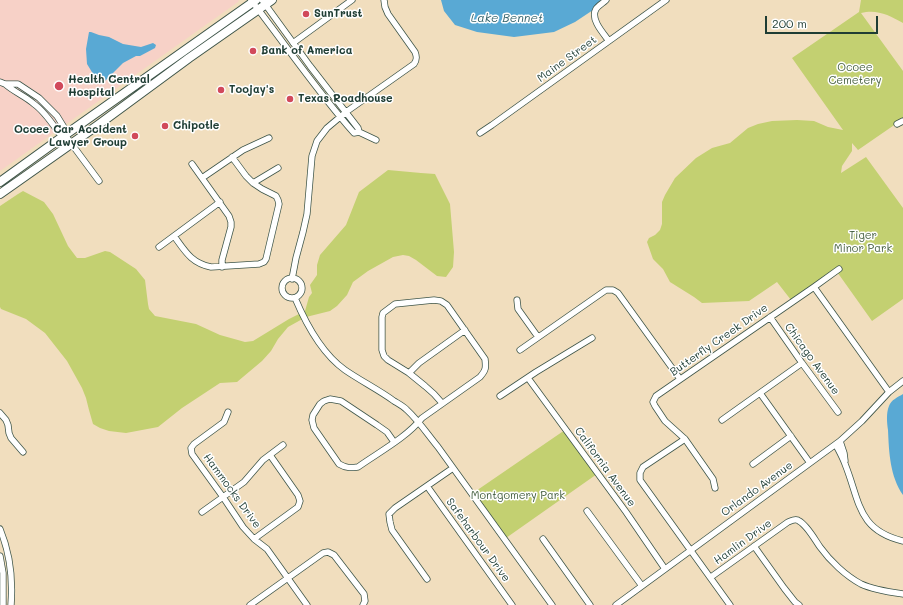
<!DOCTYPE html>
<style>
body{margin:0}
#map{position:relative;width:903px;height:605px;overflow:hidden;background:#f1debe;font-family:Mali,sans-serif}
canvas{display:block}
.scale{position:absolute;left:765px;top:16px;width:113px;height:18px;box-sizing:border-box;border:2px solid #1f3d34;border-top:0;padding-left:5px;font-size:12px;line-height:14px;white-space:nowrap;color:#1f3d34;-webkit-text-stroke:3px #fff;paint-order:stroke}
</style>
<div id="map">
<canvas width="903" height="605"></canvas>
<div class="scale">200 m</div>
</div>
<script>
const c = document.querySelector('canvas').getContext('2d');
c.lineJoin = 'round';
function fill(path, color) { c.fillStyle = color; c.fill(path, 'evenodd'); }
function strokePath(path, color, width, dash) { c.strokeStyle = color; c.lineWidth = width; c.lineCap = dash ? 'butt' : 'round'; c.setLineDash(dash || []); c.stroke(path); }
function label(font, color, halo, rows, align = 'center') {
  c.font = font + ' Mali,sans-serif'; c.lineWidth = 3; c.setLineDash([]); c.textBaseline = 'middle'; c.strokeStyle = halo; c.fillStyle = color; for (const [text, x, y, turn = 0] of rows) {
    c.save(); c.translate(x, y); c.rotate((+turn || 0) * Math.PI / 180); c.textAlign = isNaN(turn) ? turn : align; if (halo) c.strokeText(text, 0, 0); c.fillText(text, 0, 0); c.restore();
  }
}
const built = new Path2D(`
 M0,0H239L238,2L0,171Z`);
const green = new Path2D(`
 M861,0H903V23C889,15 877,9 861,13L903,71V119L858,150L852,143V151L842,166L841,173L866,157L903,208V299L872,321L835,269L791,300L777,282L749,301L702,303L694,297L670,282L663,269L653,259L647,242L649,238L655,235L660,230L662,224V202L665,195L675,178L696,158L712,148L730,143L748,128L758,124L772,121L797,120L814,121L828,127L843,130L792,58L859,12Z
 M388,170L421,173L435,174L450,204L454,252L453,267L446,277L437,276L416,260L409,256L403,255L393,257L368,271L353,282L347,295L337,306L330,311L306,317L288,327L278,339L271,351L262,361L237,382L220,383L182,408L158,427L126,433L109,431L100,428L93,424L89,410L86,398L82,388L67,361L45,333L26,319L1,309L0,307V206L18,194L23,191L44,202L53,214L68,246L77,258H85L105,251L110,252L136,269L145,280L148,304L149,309L155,316L196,324L220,335L245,342L253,341L289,319L305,311L309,297L312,293L310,285L317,275V265L320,255L346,225L359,192Z
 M565,431L597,474L506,538L473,493L562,432Z`);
const water = new Path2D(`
 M441,0H601L593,10L575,22L554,32L514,37L477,32L455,25L444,11Z
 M89,32H91L99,35L109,37L123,44L141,47L153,43L156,45L155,48L140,56H136L123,63L105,81L101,82H98L87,64L86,49Z
 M903,394V495C890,476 889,453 888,430C887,423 886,413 889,406C891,400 898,397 903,394Z`);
const minor = new Path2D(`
 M251,0C285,44 317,91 354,133L359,132L376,140
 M262,0L310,66L358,128L359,132
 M606,0C603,3 598,6 596,9C590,19 603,33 609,41
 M293,43L352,0
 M0,82L5,84H18L39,98L57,116L65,129V135
 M5,84C14,92 25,96 34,104C44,111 52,123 59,133L65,135L99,181
 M897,124L903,121
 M480,133L492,125L666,0
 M192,164L229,216L231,222V227L222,260V267
 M202,178L243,150L269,138
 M253,183L278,168
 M174,236C185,251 191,263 211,267L259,264L264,262L266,259L279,204L278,200L276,196L262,189L253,183L246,176L232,157
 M159,247L220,202
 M282 288a10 10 0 1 1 20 0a10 10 0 1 1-20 0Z
 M292,279L296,258L303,232L307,214L312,156L317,141L327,128L346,112L414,64C417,60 417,57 415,52L388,14L385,7L384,0
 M814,287L889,392
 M295,298C306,324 321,353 345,370C361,381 379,390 394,401C399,404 403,406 407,410C419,421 428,435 438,447L552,605
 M517,300L518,309L538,337
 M770,317L802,363L838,412
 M520,350L606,290H613L618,293L680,379
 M409,373L419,363L465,330
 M528,378L626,512L665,569
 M760,393L810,463
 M500,396L536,372L592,338
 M228,412L224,422L194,444L191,448L192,454L223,497L243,527L254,539L267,549L307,605
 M0,413L6,420L8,425L9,433L11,438L23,452
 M722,420L802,363
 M685,439L643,467L640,473V480L730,605
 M840,441L844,453L845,461
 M394,442L387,432L377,425L341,401L330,399L324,401L320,404L313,415L312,420L314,428L339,464C346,468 350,468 358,467C379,452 406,438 422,418L480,377C486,370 486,368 485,359L447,305L441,301L434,300L395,304L383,313L382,317V350L384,356L388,360L409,373L425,386L434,394L442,403
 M836,445C839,451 843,458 845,464C860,501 857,530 903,541
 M753,464L791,436
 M427,486L512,605
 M715,488L713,479L685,439L665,421L655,406L653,402L656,396L814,287L839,269
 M587,511L642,586
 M202,512L244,482L263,460L283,445
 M0,529C10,553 13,579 11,605
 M254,539L298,507L300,501L298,495L270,455
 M543,539L590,605
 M754,546L784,588L795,602L799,605
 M0,556L3,573V605
 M711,577L788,522C791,521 796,518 799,521C807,525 815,540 820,547C830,561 846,576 861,584C874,590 889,592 903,594
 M427,579L392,530L390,522L389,514L395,508L453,468
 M250,605L323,553L328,552L334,555L364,594L365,601L363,605
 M616,605L840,441L862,421L889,392L903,381`);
const highway = new Path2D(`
 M0,182L65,135L256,0
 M0,194L98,125L189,58L272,0`);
const markers = [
 [306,14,4,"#d1495b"],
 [253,51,4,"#d1495b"],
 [59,86,5,"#d1495b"],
 [221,90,4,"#d1495b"],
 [290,99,4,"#d1495b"],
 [165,126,4,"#d1495b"],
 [135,136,4,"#d1495b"]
];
const poiNames = [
 ["SunTrust",314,14],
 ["Bank of America",261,51],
 ["Health Central",68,80],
 ["Hospital",68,93],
 ["Toojay's",229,90],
 ["Texas Roadhouse",298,99],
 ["Chipotle",173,126],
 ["Ocoee Car Accident",127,130,"right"],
 ["Lawyer Group",127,143,"right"]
];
const streetNames = [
 ["Maine Street",567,59,-36],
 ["Butterfly Creek Drive",719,340,-35],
 ["Chicago Avenue",812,359,54],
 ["California Avenue",605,467,54],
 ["Orlando Avenue",757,489,-36],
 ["Hammocks Drive",232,491,54],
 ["Safeharbour Drive",478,540,54],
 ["Hamlin Drive",743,542,-36]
];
const parkNames = [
 ["Ocoee",855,68],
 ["Cemetery",855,81],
 ["Tiger",863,236],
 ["Minor Park",863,249],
 ["Montgomery Park",518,496]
];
const waterNames = [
 ["Lake Bennet",507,18]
];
fill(built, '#f7d1c7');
fill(green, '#c3d071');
fill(water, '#59a9d4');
strokePath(minor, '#3e5549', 7);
strokePath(highway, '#3e5549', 10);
strokePath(minor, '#fff', 5.5);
strokePath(highway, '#fff', 8);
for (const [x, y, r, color] of markers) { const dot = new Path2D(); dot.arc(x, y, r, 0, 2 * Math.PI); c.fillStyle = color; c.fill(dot); strokePath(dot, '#fff', 1.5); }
label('bold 11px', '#1f3d34', '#fff', poiNames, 'left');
label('11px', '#1f3d34', '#fff', streetNames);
label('11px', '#486243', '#fff', parkNames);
label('italic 12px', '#33636c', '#fff', waterNames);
</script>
